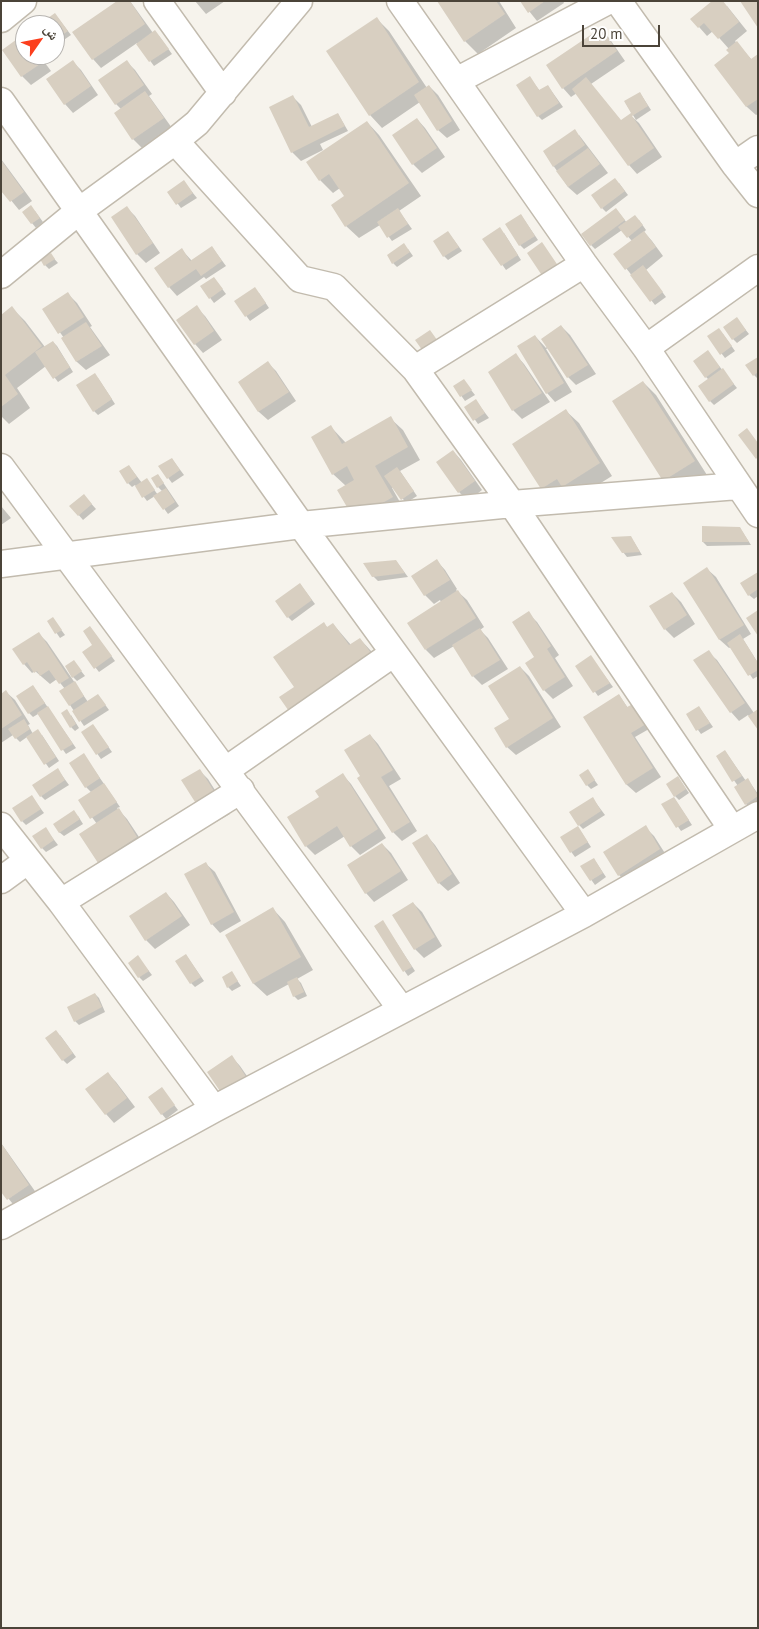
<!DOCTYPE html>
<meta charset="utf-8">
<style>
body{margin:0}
#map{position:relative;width:759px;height:1629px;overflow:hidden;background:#f6f3ec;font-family:"PT Sans","Noto Naskh Arabic",sans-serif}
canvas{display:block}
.frame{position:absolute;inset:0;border:2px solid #4b4439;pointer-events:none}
.north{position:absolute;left:15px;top:15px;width:50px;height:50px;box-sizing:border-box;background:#fff;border:1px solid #b7b4b0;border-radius:50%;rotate:57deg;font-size:14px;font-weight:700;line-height:20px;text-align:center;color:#4b4439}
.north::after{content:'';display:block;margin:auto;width:18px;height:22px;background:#fc3f1d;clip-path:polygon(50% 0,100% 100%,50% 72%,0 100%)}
.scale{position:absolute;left:582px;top:25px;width:78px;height:22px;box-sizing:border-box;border:2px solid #4b4439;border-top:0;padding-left:6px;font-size:15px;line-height:18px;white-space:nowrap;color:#4b4439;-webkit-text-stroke:4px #fff;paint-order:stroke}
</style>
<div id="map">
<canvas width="759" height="1629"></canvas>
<div class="frame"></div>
<div class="north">ش</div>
<div class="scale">20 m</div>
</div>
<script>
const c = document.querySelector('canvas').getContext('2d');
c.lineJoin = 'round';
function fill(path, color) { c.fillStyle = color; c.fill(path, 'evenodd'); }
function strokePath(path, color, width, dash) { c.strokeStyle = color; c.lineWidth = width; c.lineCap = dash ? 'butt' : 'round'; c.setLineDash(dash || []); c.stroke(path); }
const shadow = new Path2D(`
 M119,1H130L153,33L159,36L172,54L154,66L137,43L101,68L93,59L74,32Z
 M195,1H225L206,14Z
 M438,1H499L516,28L478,54L465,41Z
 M521,1H563L564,3L537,21Z
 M727,6L747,31L735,41L752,60L758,56V114L756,115L747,107L715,65L731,53L729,49L713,31L707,36L692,19Z
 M55,14L71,35L55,46V25H40Z
 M377,19L389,31L427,88L429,86L438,95L460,130L447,138L438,130L420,102L382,128L370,115Z
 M601,29L609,38L625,61L591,84L621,121L630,115L639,123L662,157L637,174L629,165L577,93L571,97L563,88Z
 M25,38V55H39L51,71L31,85L22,76Z
 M73,62L81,70L98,95L73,113L65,104Z
 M127,62L135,70L152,94L149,96L172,128L142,148L133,139L115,113L121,109L116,104Z
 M530,78L540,91L548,86L563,107L542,120L538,116Z
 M640,93L651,110L636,120L625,102Z
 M292,96L301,105L312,127L338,114L348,131L320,144L323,150L301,161L292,152Z
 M417,119L425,128L445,157L422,173L413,164Z
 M367,122L379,135L421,196L399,211L412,229L392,241L380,225L359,238L346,226V197L340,188L333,193L320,180Z
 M579,135L608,173L577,195L568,187L544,152Z
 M1,159L32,201L19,210L1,188Z
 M184,182L197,198L181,208L169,192Z
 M619,183L628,195L606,212L602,208Z
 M127,208L135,216L160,253L146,263L137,254L113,218Z
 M35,211L43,222L36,228L23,212Z
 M620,214L627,223L639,220L646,230L644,232L652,241L663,256L646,270L666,297L655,305L615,254L632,241L622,230L595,249L591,245Z
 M521,215L538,240L524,249L520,245Z
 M448,232L462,251L448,260L444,256Z
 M504,233L521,260L506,270L484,239Z
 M212,247L226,266L206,279L204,277L177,296L169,287L182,250L192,261Z
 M408,249L413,256L397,267L393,263Z
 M50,254L58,263L49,269L45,265Z
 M214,278L226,294L214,303L202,287Z
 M259,293L269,308L250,321L236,302Z
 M68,294L77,303L92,326L90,327L110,355L86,370L77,362L62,339L64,338L44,310Z
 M196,307L205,316L222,340L203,353L195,344Z
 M12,308L25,321L45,347L53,342L57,346L73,372L58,382L46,366L17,388L30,408L9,424L1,416V316Z
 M737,319L749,334L737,343L733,339Z
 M561,326L570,335L596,374L576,385L568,377L548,348L546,349L572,392L555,402L547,393L535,336L546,348Z
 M723,334L735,351L725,358L709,337Z
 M516,355L524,364L550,402L522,419L513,410L490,372Z
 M711,356L737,388L714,405L710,401L709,380L706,377Z
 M758,360V379L754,375Z
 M268,363L276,371L296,401L268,420L259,412L239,382Z
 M98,378L115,404L98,415L94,411Z
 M464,381L475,395L465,401L455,387Z
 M643,382L656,395L707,475L677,493L664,481Z
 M476,401L489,418L478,424L466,407Z
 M566,411L579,423L612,476L575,499L542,489Z
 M390,418L403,430L420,460L400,471L417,496L406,503L394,487L392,488L405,511L368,531L346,486L333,474L331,427L346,443Z
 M453,451L461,460L482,490L468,501L459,492L437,462Z
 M172,459L184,475L172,483L160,467Z
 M129,466L142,483L147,480L158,495L163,492L158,487V475L179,506L168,514L155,496L147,501L135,485L132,487L128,483Z
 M88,500L96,509L83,520L71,506Z
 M1,506L11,518L1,525Z
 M740,528L751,545L707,546L703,542Z
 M630,538L634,542L642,555L627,557L623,552Z
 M396,561L408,577L378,581L373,576Z
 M437,561L445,570L457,589L456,590L467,600L484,627L480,630L488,638L508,669L482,685L473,676L454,646L434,658L426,650L441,602L440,600L434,604L425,595L413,576Z
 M707,569L716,577L751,634L743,639L758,663V676L753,679L731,647L729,648L720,640L684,583Z
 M758,573V596L754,599L749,595Z
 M300,584L315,604L292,621L288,617Z
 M672,593L681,602L695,624L674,638L665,629Z
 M528,613L537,622L559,655L555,658L573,686L553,699L544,690L527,663L536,658Z
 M53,619L65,635L60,638L49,622Z
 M324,624L328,628L333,624L351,645L360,639L372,652L387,674L307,729L296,687Z
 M90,627L115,661L99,672L84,653L94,646Z
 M39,634L47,642L88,702L98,695L109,710L84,726L70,705L65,689L57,679L50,684L35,671L32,673L24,664L14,650Z
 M708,652L717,660L754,713L758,728L748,715L739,721L731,712Z
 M591,657L613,687L598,696L577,666Z
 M74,662L85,676L77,681L73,677Z
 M520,667L529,676L561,727L516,755L507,747Z
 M33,686L76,748L66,754L38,714L33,717L29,713Z
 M6,692L15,700L30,724L28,725L33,734L42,735L59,761L49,768L27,737L20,742L13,735L1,743V695Z
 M619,695L628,708L632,706L649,729L635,737L661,777L636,793L627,785L584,717Z
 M699,707L713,727L701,734L687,715Z
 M71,715L79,728L75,731L71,727Z
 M93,725L112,752L101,759L82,732Z
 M370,735L378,744L401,779L389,786L417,831L402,841L393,832L362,776Z
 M725,751L746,781L747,780L751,784L758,794V803L750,808L746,804L738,786L717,756Z
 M84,755L120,807L117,808L127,819L145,846L107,870L98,862L97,824L80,801L92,793L86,787Z
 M58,770L69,785L45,800L41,796Z
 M199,770L208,779L230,814L213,824L205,816Z
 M588,771L598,785L591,789L587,785Z
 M343,775L351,784L386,838L360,855L351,846L345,836L315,855L306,846L320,797Z
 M678,777L689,793L679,800L675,796Z
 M32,797L44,813L26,825L22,821Z
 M674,798L692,825L681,831L663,805Z
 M593,799L605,815L583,829L579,825Z
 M78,816L83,824L64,836L59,832Z
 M578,827L591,847L575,857L561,838Z
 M645,827L654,836L668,858L628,884L619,875Z
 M45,828L58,845L46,852L42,848Z
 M427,836L435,845L460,883L448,891L439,883Z
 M382,844L391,853L408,880L374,902L366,893Z
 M594,859L606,877L595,885L582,867Z
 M206,864L215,872L241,921L220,933L212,924Z
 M166,893L174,902L190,925L155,949L146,940Z
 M413,903L422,912L442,946L424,958L415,949Z
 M273,909L285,922L313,970L297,979L301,983L307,996L298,1000L294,996L289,984L267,996L254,984L226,935Z
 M383,922L415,971L408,976L375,927Z
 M186,955L204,981L195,987L191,983Z
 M138,957L152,975L143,981L139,977Z
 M232,973L241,986L232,991L228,987Z
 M95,994L99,998L105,1012L79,1025L75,1021Z
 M60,1035L76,1057L67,1064L63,1060Z
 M232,1057L240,1066L256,1089L209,1073Z
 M108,1074L116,1082L135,1107L114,1123L106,1114Z
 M162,1089L178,1110L166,1119L149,1098Z
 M1,1143L37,1194L16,1208L1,1189Z`);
const building = new Path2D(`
 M117,1H130L145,24L92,60L72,32Z
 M437,1H496L505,14L464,42Z
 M520,1H545L528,13Z
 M712,1H723L739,22L718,39L704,23L698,28L690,19Z
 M740,1H758V28Z
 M55,13L68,31L55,40V25H38Z
 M377,17L419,82L369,116L326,51Z
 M601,28L617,51L562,89L546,65Z
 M155,30L169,49L149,62L136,44Z
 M24,34L25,36V55H38L43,62L21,77L2,50Z
 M737,41L751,59L758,54V99L746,107L714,65L729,53L726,50Z
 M73,60L91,86L64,105L46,79Z
 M127,60L144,85L115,105L98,80Z
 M530,76L539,90L548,85L559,103L537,117L516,85Z
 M586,77L621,120L631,113L624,101L640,92L648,106L632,116L654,148L628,166L572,89Z
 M429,85L452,121L437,131L414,95Z
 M145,91L164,118L132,140L114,113Z
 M293,95L309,127L338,113L345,126L291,153L269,107Z
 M417,118L437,148L412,165L392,135Z
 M367,121L409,183L345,227L331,205L344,196L329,174L319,181L306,162Z
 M575,129L585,145L553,167L543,151Z
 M588,148L600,164L568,187L556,171Z
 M1,160L24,192L10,202L1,191Z
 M615,178L625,191L601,209L591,195Z
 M184,180L193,193L176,205L167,192Z
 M31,205L40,218L31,224L22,212Z
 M127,206L153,243L136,255L111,217Z
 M398,208L408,224L387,238L377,222Z
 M616,208L625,220L590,246L581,234Z
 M521,214L535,236L519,246L505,224Z
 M635,215L643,225L627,238L618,227Z
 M500,227L518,255L501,266L482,239Z
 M448,231L459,247L443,257L433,241Z
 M644,231L656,247L625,270L613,254Z
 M542,242L563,273L547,283L527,253Z
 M404,243L410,252L392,264L387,255Z
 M212,246L222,261L201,276L196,269L168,288L154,268L182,248L190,261Z
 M51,253L55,259L44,266L40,259Z
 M643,265L663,292L650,302L630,275Z
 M214,277L223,289L209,299L200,286Z
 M255,287L266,303L245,317L234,301Z
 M68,292L84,317L58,334L42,309Z
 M197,305L214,331L194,345L176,320Z
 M12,306L42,346L5,375L18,394L1,407V315Z
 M737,317L746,330L732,340L723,327Z
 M86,322L102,346L76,362L61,338Z
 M561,325L588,365L567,378L541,339Z
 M719,328L732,346L720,355L707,336Z
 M430,330L440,344L425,354L415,340Z
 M535,335L564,383L546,394L517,346Z
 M53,341L70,367L53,379L35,352Z
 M708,350L720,367L705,378L693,361Z
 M516,353L542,393L512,411L488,372Z
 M758,357V372L753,376L745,365Z
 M268,361L289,392L258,412L238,382Z
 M723,368L734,384L709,402L698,386Z
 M95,373L112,399L93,412L76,385Z
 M464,379L472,390L460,397L453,386Z
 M643,381L695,461L663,481L612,401Z
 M476,399L485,413L473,421L464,407Z
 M566,409L600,463L562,487L557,479L541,489L512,444Z
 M391,416L408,447L375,466L393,497L354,519L337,490L354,480L347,466L332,475L311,437L331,425L342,444Z
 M747,428L758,443V457L756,459L738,435Z
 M453,450L475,481L458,493L436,462Z
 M172,458L180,470L167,479L158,466Z
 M129,465L137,477L127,484L119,471Z
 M397,467L414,491L401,500L384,476Z
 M158,474L164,483L157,488L151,478Z
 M147,478L155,490L142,498L135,486Z
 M166,488L175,502L163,510L153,496Z
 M84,494L92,504L78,516L69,506Z
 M702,526L740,527L749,542H702Z
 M631,536L640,552L622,553L611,537Z
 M437,559L450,580L424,596L411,576Z
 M396,560L405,573L372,577L363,563Z
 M707,567L744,625L719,640L683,583Z
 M758,572V589L748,596L740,583Z
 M300,583L312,600L287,618L275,601Z
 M458,590L476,618L425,650L407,623Z
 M672,592L687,615L664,630L649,606Z
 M758,610V636L746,618Z
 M529,611L551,646L547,649L565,677L543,691L525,663L534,657L512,622Z
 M53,617L62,630L55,634L47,621Z
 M324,622L327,627L333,623L349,645L360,638L376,660L293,717L279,697L294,687L273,657Z
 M90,626L112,656L94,669L82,652L92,645L83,631Z
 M480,628L500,660L472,677L452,645Z
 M39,632L69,678L59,684L49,670L40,676L37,671L34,673L27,662L23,665L12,649Z
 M740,634L758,663V670L748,676L727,643Z
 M709,650L745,703L730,713L693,660Z
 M591,655L610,683L593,693L575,666Z
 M74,660L82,671L72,678L65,666Z
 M520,666L553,718L506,748L494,728L509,719L488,686Z
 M75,681L84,696L69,706L59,691Z
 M33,685L45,703L28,714L16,696Z
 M6,690L22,715L1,729V694Z
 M98,694L106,705L79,722L72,711Z
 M619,694L627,707L633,704L646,724L631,733L653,768L626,785L583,717Z
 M48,706L73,744L61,751L37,713Z
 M699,706L710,723L696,731L686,714Z
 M67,709L76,724L70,728L61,713Z
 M758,709V730L748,716Z
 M24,719L30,729L15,739L8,729Z
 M93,724L109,747L96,755L81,732Z
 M38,729L56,757L44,765L26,737Z
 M370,734L393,770L381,777L410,822L392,833L357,778L360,776L344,750Z
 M725,750L742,776L732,782L716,756Z
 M84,753L100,778L85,788L69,763Z
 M58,768L65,780L40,797L32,785Z
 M200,769L222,804L204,816L181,780Z
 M588,769L595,780L586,786L579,775Z
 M343,773L378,829L350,847L337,826L305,847L287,817L319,797L315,791Z
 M678,776L686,789L674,797L666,784Z
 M748,778L758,796L745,805L734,787Z
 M104,783L117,802L90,819L78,800Z
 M32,795L41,809L21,822L12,808Z
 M593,797L601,811L578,826L569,812Z
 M674,797L689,820L676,828L661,804Z
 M119,808L137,837L98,863L79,834Z
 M74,810L80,819L59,833L53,824Z
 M646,825L660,849L618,876L603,852Z
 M578,826L588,842L570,853L560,837Z
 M46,827L54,840L41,849L32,836Z
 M427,834L452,874L438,884L412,843Z
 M382,843L401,871L365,894L347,865Z
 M594,858L603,873L590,881L580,866Z
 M206,862L234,912L211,925L184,874Z
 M166,892L182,916L145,941L129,916Z
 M413,902L435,937L414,950L392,915Z
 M273,907L301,957L253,984L225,935Z
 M383,920L412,967L403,972L374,926Z
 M186,954L201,977L190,984L175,961Z
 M138,955L149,971L138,978L128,963Z
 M232,971L238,981L227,988L222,977Z
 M297,977L304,992L293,997L287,982Z
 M95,993L102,1007L74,1022L67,1007Z
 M56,1030L73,1053L62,1061L45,1038Z
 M232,1055L248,1080L224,1097L207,1072Z
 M108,1072L127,1098L105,1115L85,1089Z
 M162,1087L175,1105L161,1115L148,1097Z
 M1,1143L29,1185L7,1200L1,1192Z`);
const minor = new Path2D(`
 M157,1L223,93
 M400,1L584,264L646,348L758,514
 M618,1L735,165L758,194
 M1,19L23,1
 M456,81L608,1
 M1,101L301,525L584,914
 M175,141L300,279L334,287L415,369L512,504L732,829
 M735,165L758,149
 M1,275L79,211L175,141L197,123L299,1
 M646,348L758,268
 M415,369L584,264
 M1,467L402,1010
 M1,564L301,525L512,504L738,486
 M226,770L394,653
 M1,826L61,902L214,1109
 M1,880L27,861
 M61,902L241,790
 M1,1226L214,1109L584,914L758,815`);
fill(shadow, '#0003');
fill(building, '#d8cfc1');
strokePath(minor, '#c2bbae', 29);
strokePath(minor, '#fff', 26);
</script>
